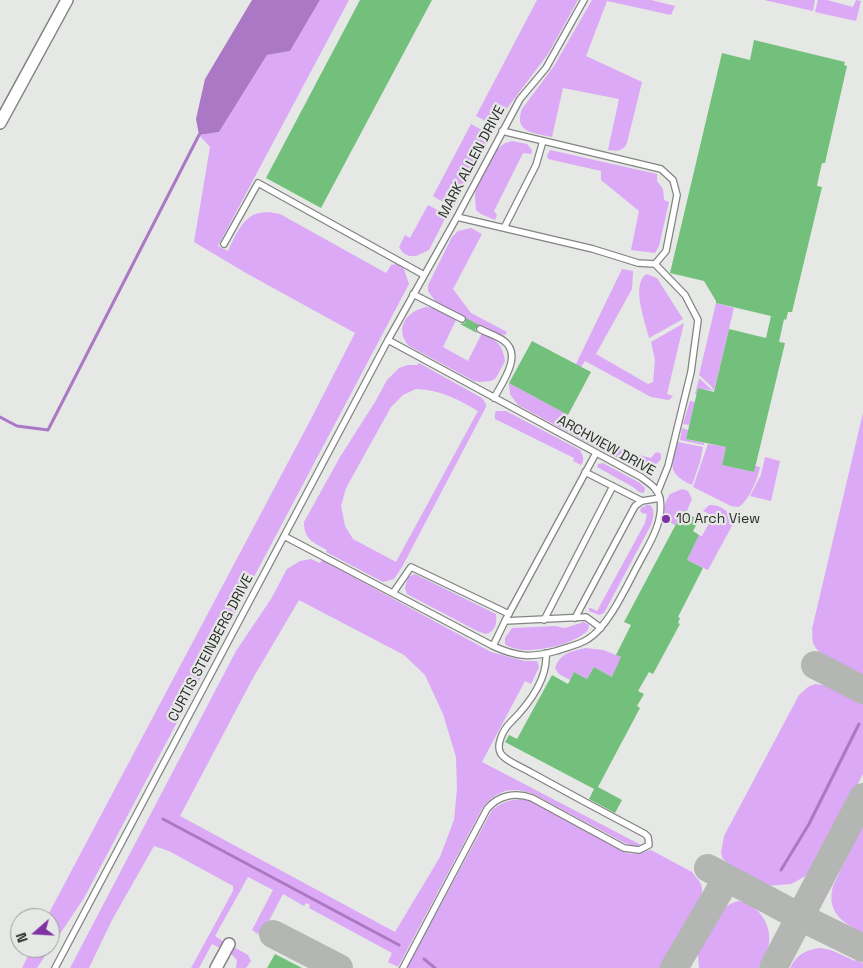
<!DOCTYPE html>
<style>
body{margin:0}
#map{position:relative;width:863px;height:968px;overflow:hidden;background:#e5e8e5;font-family:"Space Grotesk",sans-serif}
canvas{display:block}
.north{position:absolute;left:10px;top:908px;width:50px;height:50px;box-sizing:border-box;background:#e5e8e5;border:1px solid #9a9c9a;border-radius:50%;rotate:251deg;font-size:14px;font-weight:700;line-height:20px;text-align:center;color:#2a2b2a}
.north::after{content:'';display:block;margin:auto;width:18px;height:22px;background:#8031a2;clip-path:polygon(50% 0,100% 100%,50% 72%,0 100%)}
</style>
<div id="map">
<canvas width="863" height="968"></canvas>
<div class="north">N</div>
</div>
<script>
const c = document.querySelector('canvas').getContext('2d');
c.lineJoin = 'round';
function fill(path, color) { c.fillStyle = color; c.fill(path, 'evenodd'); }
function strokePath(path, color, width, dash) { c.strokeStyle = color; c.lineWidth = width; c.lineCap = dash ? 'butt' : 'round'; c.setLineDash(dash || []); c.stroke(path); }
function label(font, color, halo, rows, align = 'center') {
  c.font = font + ' "Space Grotesk",sans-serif'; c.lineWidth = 4.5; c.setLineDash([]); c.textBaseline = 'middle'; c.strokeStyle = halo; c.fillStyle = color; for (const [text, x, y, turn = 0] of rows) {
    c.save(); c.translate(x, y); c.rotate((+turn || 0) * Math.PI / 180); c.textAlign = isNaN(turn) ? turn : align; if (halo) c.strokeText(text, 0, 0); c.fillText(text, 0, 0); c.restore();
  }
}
const green = new Path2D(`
 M320,0H349L218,246L228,251C240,226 247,206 280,214L386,273L391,265L397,264L404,269L409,284L84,898L37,968H22L32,948H50V918H46L48,915L311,419L355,333L246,273L194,242L210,147L199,135L219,132L267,55L290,51Z
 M537,0H578L548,54L505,111L495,126L476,116Z
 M592,0H651L675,6L671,15L607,1L586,56L642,82L627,143C623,152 616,151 608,150L619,99L563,88L552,137C535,133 513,133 522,109L554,66Z
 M764,0H815L813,11Z
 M818,0H827L853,7L856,0L861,1L856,21L815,12Z
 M471,124L491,135L453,208L433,196Z
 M512,141L527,144L532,150L531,154L523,153L494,211L497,215L495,220L481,214L476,210L475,195L476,187L495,151L505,143Z
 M550,150L657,174V181L663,189L664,200L669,202L659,246L655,253L631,250L639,211L601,180V171L548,159L547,156Z
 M428,205L447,215L429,250L416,256H409L403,253L399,247L405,235L410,238Z
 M471,228L482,234L453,289L471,313L507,332L505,335L493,333L436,302L428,291V285L452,237L458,231Z
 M622,269L633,271L632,289L596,354L648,384L653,382L655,360L651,342L684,323L667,394L673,396L669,400L651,397L585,361L581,367L576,364Z
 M646,274L657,278L683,319L649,338C645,321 631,286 646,274Z
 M716,303L734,308L714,391L711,386L699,375Z
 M426,307L434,308L456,320L443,347L468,361L482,333C497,341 502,343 505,361L496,378L491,381L480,382L474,381L409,346C394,329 406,311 426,307Z
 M419,363L482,398L486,404V407L402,567L394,579L383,582L326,552L327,550C313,542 304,540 304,522L340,457L375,402L387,380L399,368L408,365H417ZM416,389C438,389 460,400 478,411L396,562L353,539L345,526L341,506L346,488L391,407L403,395Z
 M699,378L713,391L698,388L697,394H695Z
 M509,383L568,415L566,420L630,453L651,458L655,453L658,452L661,454V459L651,470L646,471L595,447L518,405L510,394Z
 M690,401L695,402L689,425L683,424Z
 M497,411H506L580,450C583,456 585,460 581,465L573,461L574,458L495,419V413Z
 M863,413V677C848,669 821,659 814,645C811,640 813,634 812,629Z
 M682,428L688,430L686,439L704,443V445L680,440Z
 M678,442L703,447L700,462L692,485C668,474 670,466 678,442Z
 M708,444L726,447L722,465L754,472L755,466L760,467C758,479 749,500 739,507L731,506L693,487Z
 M765,457L780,461L771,501L750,496L761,475Z
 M603,463L640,483L645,488L644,493L639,492L633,487L597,467L598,464Z
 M682,489L688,491L692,499L686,513L683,511L675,525C661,518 662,507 670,494Z
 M647,505H650C656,511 653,518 651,525L604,613L599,615L589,611V608H591L597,611L645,523L647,514L642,513L640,511L641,508Z
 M709,505C720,504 733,513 733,524L708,570L687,560L699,535L702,536L713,516L703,511Z
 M311,559L320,563L322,560L491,652L525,661H537L539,667L531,684L525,681L482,762L641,845L635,846L625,843L531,793C509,786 497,791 483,807L398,967L388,962L392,953L309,908L310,905L306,903L304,906L283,894L261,936L252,930L273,890L248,877L215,936L226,943L222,949L212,944L199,968H191L233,891V886L169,851L154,846L112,920L89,968H70L236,651L271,599L287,569L300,561ZM299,600L404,655L425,675L443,714L456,757L457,789L454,820L440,857L395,932L180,816L253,678Z
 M415,574L496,614C497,623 496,631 486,634L477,631L407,594L405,588L408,577Z
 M584,622L589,625L588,630C575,645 522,658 505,644V638L512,628L555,626L565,628Z
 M586,648L603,650L621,657L625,684L594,667L587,679L574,672L570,680L559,674L555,668C560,653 572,651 586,648Z
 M815,684L831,686L863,703V774L812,870L804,877L791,884L767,886L732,867L723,859L721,853L724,836L799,695L808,687Z
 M522,799L532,802L626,853L636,854L651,850L692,872C695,877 701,881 702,888C704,903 673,952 665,968H407L492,810C502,802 509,800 522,799Z
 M863,823V934C843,922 826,913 833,886Z
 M738,901C757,903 772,924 769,943C768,952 762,960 758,968H699L698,954L721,911L730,904Z
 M232,946L248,955L251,961L246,968H236L237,960L229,952Z
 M820,948L831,950L855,961L856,959L863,963V968H790C797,954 806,950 820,948Z`);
const water = new Path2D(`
 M252,0H320L290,51L267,55L219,132L199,135L196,119L205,79Z`);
const stream = new Path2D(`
 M0,417L17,426L48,430L199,135
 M163,819L399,945
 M781,870L809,824L859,724
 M424,959L435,968`);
const taxiway = new Path2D(`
 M815,665L863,690
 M708,868L800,917L863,948
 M273,934L339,968
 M674,968L727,878
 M773,968L863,797`);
const building = new Path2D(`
 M360,0H432L321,208L266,178Z
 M754,40L845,62L844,65L847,66L825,163H822L819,176L817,186L822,187L792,312H788L786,320L784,319L779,342L785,343L754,472L722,465L726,447L686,439L698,388L714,392L729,329L766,338L771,316L716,303V301L704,281L670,273L722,53L750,60Z
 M466,318L479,325L475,329L477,333L460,324L465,323Z
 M532,341L591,372L568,415L509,383Z
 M683,511L699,520L693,531L699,535L687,560L703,568L678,617L680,618L678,623L680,624L653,674L649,672L638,691L644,694L637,706L640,708L598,787L622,800L615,813L589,799L594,789L505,742L509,735L517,739L552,675L568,684L574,672L587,679L594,667L612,677L621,657L616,655L631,625L624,622Z
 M275,954L302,968H267Z`);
const service = new Path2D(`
 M457,217L593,249L638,263L655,264L666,251L677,195L673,180L661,169L502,131
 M504,228L536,165L543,141
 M224,244L258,183L424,275
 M655,264L685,295L698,320L691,372L668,466L658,491
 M413,294L462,319
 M480,329C487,333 498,336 504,341C523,355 502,383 494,398
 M585,472L642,501
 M284,536L493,646C517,657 531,658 556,651C567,647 579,645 588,639C609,626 627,585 639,563C649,544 664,522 660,499C658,488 649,483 641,477L388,340
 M393,593L411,567L509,614
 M575,618L635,506L642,501L660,498
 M544,620L613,486
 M505,621L586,617L601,628
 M493,646L506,619L596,453
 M55,968L388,340L457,217L520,99L546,68L584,0
 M403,968L487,809C498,795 516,792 532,798L624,848L639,850L649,845L648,837L645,834C607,814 568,793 530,772C522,767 507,762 501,754C495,745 504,729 510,723C528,705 548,680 546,653`);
const minor = new Path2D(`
 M0,123L67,0
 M216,968L229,944`);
const markers = [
 [666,519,5,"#8031a2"]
];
const streetNames = [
 ["MARK ALLEN DRIVE",472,162,-62],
 ["ARCHVIEW DRIVE",606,446,29],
 ["CURTIS STEINBERG DRIVE",211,648,-62]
];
const poiNames = [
 ["10 Arch View",676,519]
];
fill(green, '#dba9f5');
fill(water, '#ab78c5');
strokePath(stream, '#ab78c5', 3);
strokePath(taxiway, '#b4b6b4', 28);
fill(building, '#72c07b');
strokePath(service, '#828482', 8);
strokePath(minor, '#828482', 14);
strokePath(service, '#fff', 5.5);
strokePath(minor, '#fff', 11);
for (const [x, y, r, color] of markers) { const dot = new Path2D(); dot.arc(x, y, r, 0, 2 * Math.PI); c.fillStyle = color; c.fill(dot); strokePath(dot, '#e5e8e5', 2); }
label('14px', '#2a2b2a', '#e5e8e5', streetNames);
label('14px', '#2a2b2a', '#e5e8e5', poiNames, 'left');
</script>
